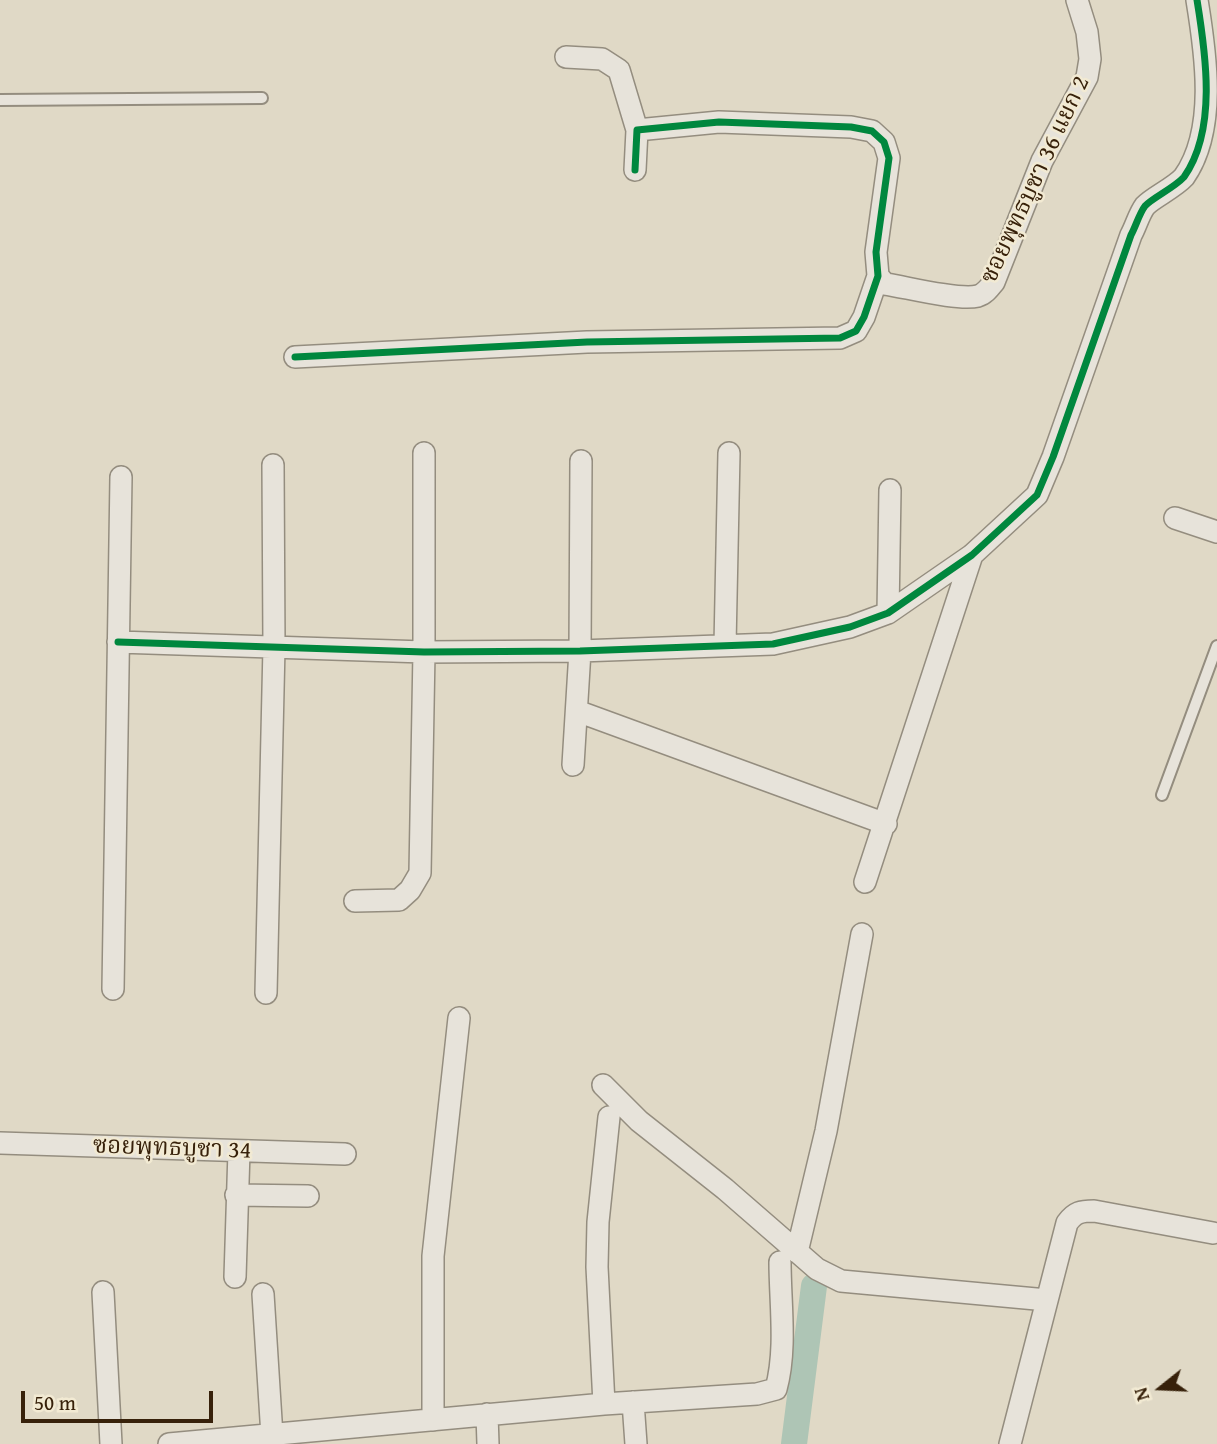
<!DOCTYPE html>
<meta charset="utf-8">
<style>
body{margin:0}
#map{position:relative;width:1217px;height:1444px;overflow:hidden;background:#e0d9c6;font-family:"Gentium Book Plus",serif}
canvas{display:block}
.north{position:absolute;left:1126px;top:1353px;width:70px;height:70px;-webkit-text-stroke:5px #f2ead3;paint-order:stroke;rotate:252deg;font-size:19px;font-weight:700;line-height:28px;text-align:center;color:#37210a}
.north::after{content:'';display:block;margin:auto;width:24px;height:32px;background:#37210a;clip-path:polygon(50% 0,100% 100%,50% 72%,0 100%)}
.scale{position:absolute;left:21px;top:1391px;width:192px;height:32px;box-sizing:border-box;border:4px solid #37210a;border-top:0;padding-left:9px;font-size:21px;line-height:24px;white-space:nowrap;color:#37210a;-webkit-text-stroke:5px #f2ead3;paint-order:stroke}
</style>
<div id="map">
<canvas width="1217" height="1444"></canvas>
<div class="north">N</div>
<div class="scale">50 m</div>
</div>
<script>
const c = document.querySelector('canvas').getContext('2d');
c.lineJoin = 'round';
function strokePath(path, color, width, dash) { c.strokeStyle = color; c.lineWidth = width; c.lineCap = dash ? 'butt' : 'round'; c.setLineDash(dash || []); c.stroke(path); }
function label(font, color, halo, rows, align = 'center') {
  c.font = font + ' "Gentium Book Plus","Noto Serif Thai",serif'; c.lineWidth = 5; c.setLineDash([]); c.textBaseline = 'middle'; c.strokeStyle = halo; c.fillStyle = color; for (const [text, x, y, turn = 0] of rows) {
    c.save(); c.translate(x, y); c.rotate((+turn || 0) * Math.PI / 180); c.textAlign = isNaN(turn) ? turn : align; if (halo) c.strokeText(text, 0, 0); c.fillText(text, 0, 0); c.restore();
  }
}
const canal = new Path2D(`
 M794,1444L814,1286`);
const service = new Path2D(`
 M0,100L262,98
 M1162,795L1217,646`);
const minor = new Path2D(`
 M566,57L602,59L619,70L637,130
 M878,276L885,284C906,287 958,301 978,296C985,294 989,288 994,282L1042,161L1087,77L1090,59L1087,32L1077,0
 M295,357L587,342L840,338L856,331L864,317L878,276L876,252L889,158L884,142L872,131L851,127L719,122L637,130L635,170
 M1175,518L1217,532
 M888,613L890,490
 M118,642L424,652L580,651L773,644L850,627L888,613L972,555L1037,495L1053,457L1131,235C1136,226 1139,214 1145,206C1152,198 1174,188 1184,177C1217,130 1206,55 1197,0
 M725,645L729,453
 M577,711L886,824
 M573,765L580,651L581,461
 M865,882L972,555
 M355,901L399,900L410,890L420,873L424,652V453
 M113,989L121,477
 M266,993L274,647L273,465
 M603,1085L639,1121L725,1189L817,1269L841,1281L1047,1300
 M0,1143L345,1154
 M236,1195L308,1196
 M797,1252L826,1131L862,934
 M235,1277L239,1151
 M103,1292L111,1444
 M263,1294L272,1436
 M633,1402L636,1444
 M604,1404L597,1267L598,1222L609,1117
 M487,1414L488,1444
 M433,1420V1256L459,1018
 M169,1444L604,1404L757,1394L776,1389C787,1349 780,1303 780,1262
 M1010,1444L1067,1223C1075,1212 1081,1211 1094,1211L1213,1233`);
const cycleway = new Path2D(`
 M295,357L587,342L840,338L856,331L864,317L878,276L876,252L889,158L884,142L872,131L851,127L719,122L637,130L635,170
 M118,642L424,652L580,651L773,644L850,627L888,613L972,555L1037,495L1053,457L1131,235C1136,226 1139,214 1145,206C1152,198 1174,188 1184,177C1217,130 1206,55 1197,0`);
const streetNames = [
 ["ซอยพุทธบูชา 36 แยก 2",1036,180,-65],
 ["ซอยพุทธบูชา 34",172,1149,2]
];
strokePath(canal, '#aec5b5', 26);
strokePath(service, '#948d7f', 14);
strokePath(minor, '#948d7f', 24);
strokePath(service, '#e7e3da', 10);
strokePath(minor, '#e7e3da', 21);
strokePath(cycleway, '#00873e', 7);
label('24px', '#37210a', '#f2ead3', streetNames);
</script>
